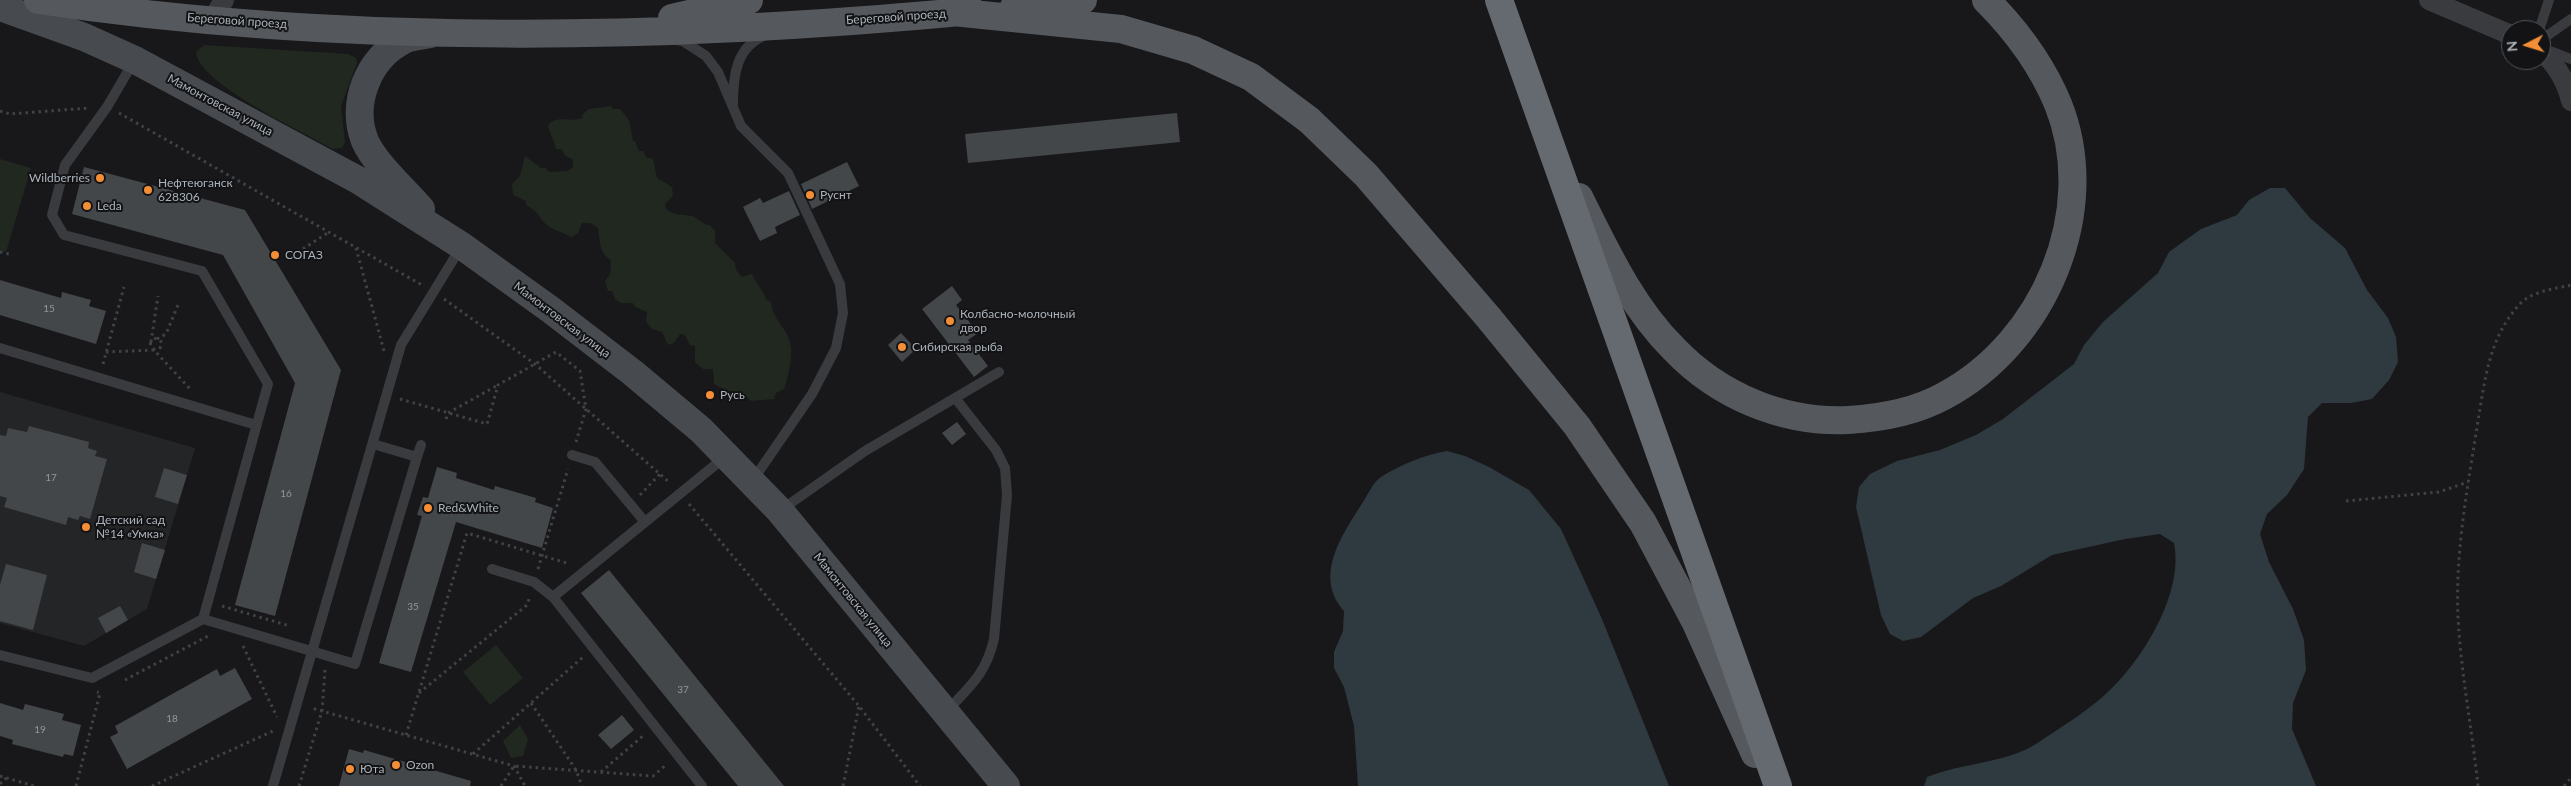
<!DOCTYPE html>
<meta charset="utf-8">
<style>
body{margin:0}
#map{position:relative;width:2571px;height:786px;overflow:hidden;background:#18181a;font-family:Lato,sans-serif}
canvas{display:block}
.north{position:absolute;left:2501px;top:20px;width:50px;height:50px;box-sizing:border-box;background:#131315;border:1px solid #4f5357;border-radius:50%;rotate:265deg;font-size:14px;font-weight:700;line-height:20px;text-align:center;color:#aab2ba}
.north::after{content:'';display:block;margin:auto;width:18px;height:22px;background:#f38e37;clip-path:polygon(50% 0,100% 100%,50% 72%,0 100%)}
</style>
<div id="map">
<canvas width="2571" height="786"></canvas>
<div class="north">N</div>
</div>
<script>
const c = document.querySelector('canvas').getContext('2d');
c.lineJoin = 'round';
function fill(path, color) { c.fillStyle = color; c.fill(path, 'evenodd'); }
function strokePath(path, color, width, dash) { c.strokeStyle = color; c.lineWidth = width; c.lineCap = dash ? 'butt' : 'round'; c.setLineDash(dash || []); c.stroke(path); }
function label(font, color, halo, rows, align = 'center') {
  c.font = font + ' Lato,sans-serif'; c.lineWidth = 4; c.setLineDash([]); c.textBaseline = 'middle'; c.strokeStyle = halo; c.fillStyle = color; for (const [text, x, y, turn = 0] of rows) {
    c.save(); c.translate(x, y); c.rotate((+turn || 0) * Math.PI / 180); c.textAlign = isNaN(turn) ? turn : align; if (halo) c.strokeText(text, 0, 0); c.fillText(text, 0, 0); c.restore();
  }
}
const built = new Path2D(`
 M0,392L195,448L147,609L84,646L0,623Z`);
const green = new Path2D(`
 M204,45L348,54L356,58L357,63L341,106L345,142L342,148L333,149C305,133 197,83 196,52Z
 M611,106L613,109H620L629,120L633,141H635L639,151H643L646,157L653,159L657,178L672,187L673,196L665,204L666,209C675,216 681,214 692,216C699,218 702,225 710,225L715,231V243L735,263L736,270L742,277L752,274C756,284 764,290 766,300L771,302C772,318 786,327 790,342C794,355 788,377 784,389L776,393L774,399L751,401L746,396C739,395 720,388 714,384L713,369H703L695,362V346L690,345L685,335L680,334L674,343L668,345L662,332L652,329L646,322L647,312L635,307L633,303H621L615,299L612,291H608L605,281L610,274L611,260C599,253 600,241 598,228L590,223H582L578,233L572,237C564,233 553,230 547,225C538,217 540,213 526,205V201L513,195L512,184L520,176L525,156L541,168H546L549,172L567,171L573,167V160L566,156L561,149H556C554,140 549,133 548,125C558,114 570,123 582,118L583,114L589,109Z
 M0,159L31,168L6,252L0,251Z
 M496,645L523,678L490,705L463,672Z
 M520,725L528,739L523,756L511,758L503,741Z`);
const water = new Path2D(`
 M2270,188H2285L2310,218L2345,248L2367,290L2388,318L2396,337L2398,362L2389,380L2372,399L2351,403H2322L2308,417L2304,469L2287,495L2267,514L2260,534L2269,562L2293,609L2304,640L2306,670L2293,703L2292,729L2316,786H1924L1927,777C1959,764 1993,764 2025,750C2034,746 2043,739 2051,734C2071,721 2092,707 2109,691C2144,658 2184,592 2174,543L2160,534L2125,539L2052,555L2001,586L1973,598L1921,637L1903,641L1890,634L1881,615L1856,507L1859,487L1870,474L1897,461L1940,450L1976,435L2003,419L2074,364L2084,345L2103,322L2158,273L2169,252L2201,229L2237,215L2249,200Z
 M1447,451L1465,456L1489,467L1529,490L1561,529L1602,619L1669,786H1358L1354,726L1344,687L1334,668V652L1343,631L1344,611C1313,576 1342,535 1363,502C1368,495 1373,482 1381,477C1400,465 1424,455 1447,451Z`);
const building = new Path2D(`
 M1177,113L1180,142L968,163L965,134Z
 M847,162L859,186L812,209L801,184Z
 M84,167L245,210L341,370L275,616L235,605L295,383L223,255L72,214Z
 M789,191L800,215L775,227L777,233L760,241L743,207L760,198L763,203Z
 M0,280L61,298L62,292L91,300L89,306L106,311L96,344L0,315Z
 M952,286L962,300L956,305L978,333L968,340L988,366L974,377L922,309Z
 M901,333L916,349L902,362L888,345Z
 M957,422L966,434L952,445L942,433Z
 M29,426L89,442L88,448L97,451L95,456L107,459L90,519L80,516L78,520L68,517L66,525L4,507L7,498L0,496V435L6,436L8,428L27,432Z
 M437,467L457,473L456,478L494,490L495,486L536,498L535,502L553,508L542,548L456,522L411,672L379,663L422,516L417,515L423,497L428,498Z
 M164,468L187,475L178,504L155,497Z
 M142,543L165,550L156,579L134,572Z
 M6,564L47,575L33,630L0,621V585Z
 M609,570L784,786H738L581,593Z
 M120,606L128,620L106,633L98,618Z
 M235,668L252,699L127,769L110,737L118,733L115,726L217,669L220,676Z
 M0,703L23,710L25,704L64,714L62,720L81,725L73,756L64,754L63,757L12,744L13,740L0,736Z
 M622,715L634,730L611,749L598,735Z
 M349,749L363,753L364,750L471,781L470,786H339Z`);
const path = new Path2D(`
 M0,111L10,114L89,108
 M119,113L422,285
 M356,248L384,351
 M0,252L9,254
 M292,256L329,232
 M444,299L535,364L670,483
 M150.5 344a5.5 5.5 0 1 1 11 0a5.5 5.5 0 1 1-11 0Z
 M157,339L166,334L178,305
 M151,342L158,296
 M106,352L154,350L191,390
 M103,364L124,287
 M400,399L487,424L498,385L556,352L580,371L586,409L576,442
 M446,419L448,413L498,385
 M640,495L660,474
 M2346,501L2439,492L2468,482
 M689,504L859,706L920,786
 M538,569L568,469
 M222,606L290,626
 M243,646L277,717
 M325,670L322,711L514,766L525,786
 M125,680L208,636
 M419,693L527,605L530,596
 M531,703L576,770L582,786
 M406,735L467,533L570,564
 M473,754L583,657
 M601,772L644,735
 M0,776L34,786
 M0,784L6,778
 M76,786L100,693L97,692
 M152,786L273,731
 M299,786L322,711L311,708
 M501,786L514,766L653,776L667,764
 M843,786L859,706
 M2478,786C2472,729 2461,674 2458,617C2455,551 2468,485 2478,421C2485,379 2489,338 2519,305C2531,291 2554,289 2571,285
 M2564,786L2571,778`);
const lane = new Path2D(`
 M2539,30L2549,0
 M677,40L683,41L706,56L718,72L741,126L788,173L840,284L843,313L836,348L812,394L753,480
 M2541,40L2571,19
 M2547,50L2571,59
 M733,104C733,76 736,46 766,35
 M0,348L256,425
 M572,455L595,462L645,522
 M417,457L421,445
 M781,510L865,451L999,372
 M492,569L534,582L553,597
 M203,619L355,664L417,457L373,444
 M0,655L92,678L203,619L268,384L202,271L64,235L52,215L65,165L107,107L134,61
 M946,712C970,686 986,674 994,639L1007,495L1005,468L996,450L956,399
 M273,786L401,345L461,247
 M702,786L553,597L725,457`);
const street = new Path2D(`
 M2429,0L2511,35
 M212,20L224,0
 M2541,51C2557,65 2566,80 2571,101`);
const secondary = new Path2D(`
 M0,7L84,37L135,60L358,180L462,246L551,310L633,373L701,430L780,511L1006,786
 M421,209C405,190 375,164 365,141C350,104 368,58 404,40C411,36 421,36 430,34`);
const primary = new Path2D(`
 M38,0C346,46 662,40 972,11
 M1014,7L1083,0
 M953,12L1121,29L1193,50L1251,77L1309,120L1366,175L1488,317L1577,426L1643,523L1696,623L1755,754
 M672,18L749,0
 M1579,197C1606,251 1631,306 1674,349C1719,396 1783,423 1848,420C1881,418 1915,412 1944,396C2044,343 2101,211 2058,104C2041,63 2017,31 1986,0`);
const highway = new Path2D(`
 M1499,0L1778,786`);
const markers = [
 [100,178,5,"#f38e37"],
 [148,190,5,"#f38e37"],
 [810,195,5,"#f38e37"],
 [87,206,5,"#f38e37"],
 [275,255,5,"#f38e37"],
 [950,321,5,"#f38e37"],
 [902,347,5,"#f38e37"],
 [710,395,5,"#f38e37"],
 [428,508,5,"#f38e37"],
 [86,527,5,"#f38e37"],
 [396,765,5,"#f38e37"],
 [350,769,5,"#f38e37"]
];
const numberNames = [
 ["15",49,309],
 ["17",51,478],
 ["16",286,494],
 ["35",413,607],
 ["37",683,690],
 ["18",172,719],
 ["19",40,730]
];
const streetNames = [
 ["Береговой проезд",896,17,-4],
 ["Береговой проезд",237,21,4],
 ["Мамонтовская улица",220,105,28],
 ["Мамонтовская улица",562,320,37],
 ["Мамонтовская улица",853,600,51]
];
const poiNames = [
 ["Wildberries",90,178,"right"],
 ["Нефтеюганск",158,183],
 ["628306",158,197],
 ["Руснт",820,195],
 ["Leda",97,206],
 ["СОГАЗ",285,255],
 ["Колбасно-молочный",960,314],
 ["двор",960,328],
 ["Сибирская рыба",912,347],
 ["Русь",720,395],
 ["Red&White",438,508],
 ["Детский сад",96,520],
 ["№14 «Умка»",96,534],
 ["Ozon",406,765],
 ["Юта",360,769]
];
fill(built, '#242527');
fill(green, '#202820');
fill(water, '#2e3a3f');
fill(building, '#44474a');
strokePath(path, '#3f4246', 3, [2.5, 4]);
strokePath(lane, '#393b3f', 10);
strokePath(street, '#393b3f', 20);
strokePath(secondary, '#474b4f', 28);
strokePath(primary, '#55595e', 28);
strokePath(highway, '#656a70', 28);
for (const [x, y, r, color] of markers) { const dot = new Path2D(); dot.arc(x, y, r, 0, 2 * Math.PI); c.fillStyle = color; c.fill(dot); strokePath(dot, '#131315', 2); }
label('10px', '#90979e', null, numberNames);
label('12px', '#aab2ba', '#131315', streetNames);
label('12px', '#aab2ba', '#131315', poiNames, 'left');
</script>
